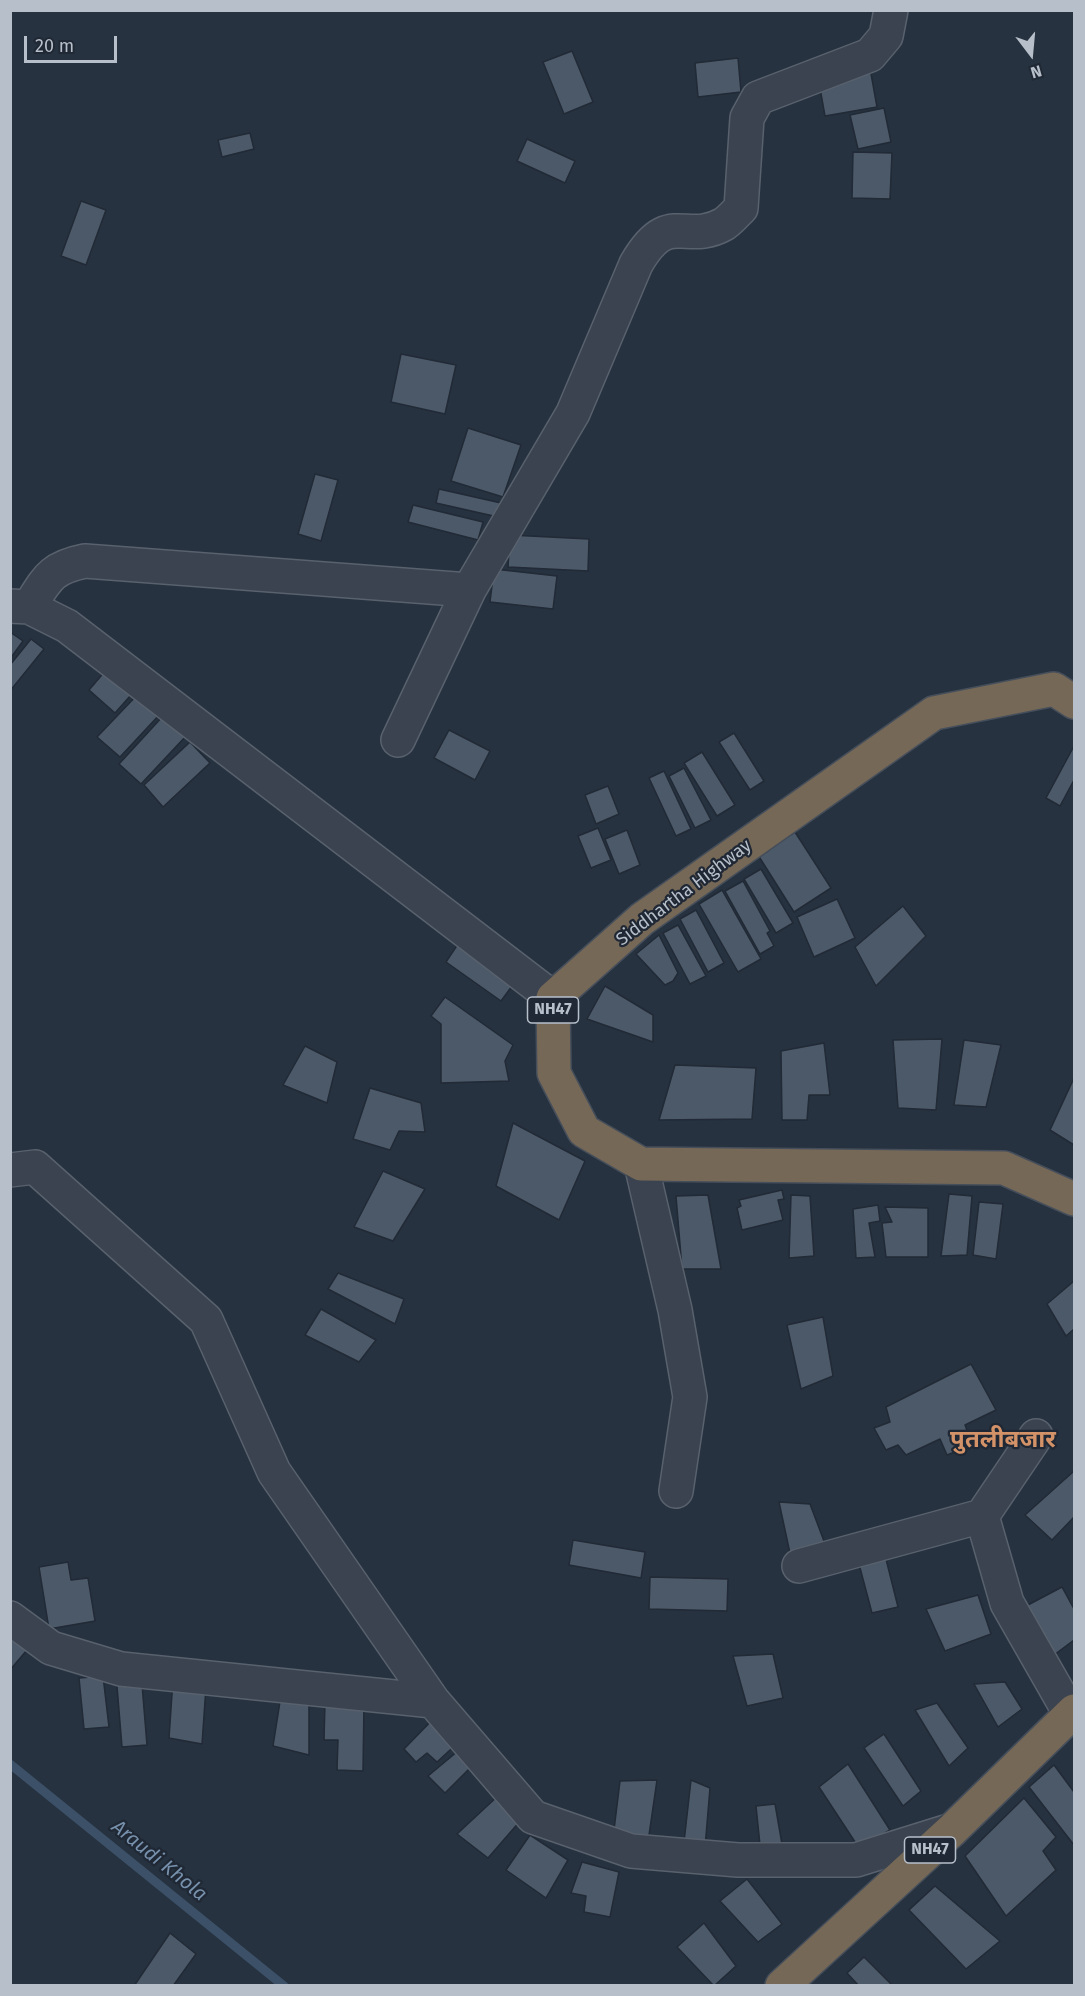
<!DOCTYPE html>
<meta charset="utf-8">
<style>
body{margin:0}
#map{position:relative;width:1085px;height:1996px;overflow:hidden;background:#26323f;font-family:"Fira Sans",sans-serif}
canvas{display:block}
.frame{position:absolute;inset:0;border:12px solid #b6bfca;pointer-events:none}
.north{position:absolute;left:1001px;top:24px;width:60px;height:60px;-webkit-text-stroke:4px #1f2834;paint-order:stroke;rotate:164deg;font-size:16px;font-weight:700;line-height:24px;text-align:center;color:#b6bfca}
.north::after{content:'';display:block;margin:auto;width:21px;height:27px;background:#b6bfca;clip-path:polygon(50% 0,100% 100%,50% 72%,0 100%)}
.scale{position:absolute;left:24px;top:36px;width:93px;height:27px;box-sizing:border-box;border:3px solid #b6bfca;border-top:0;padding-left:8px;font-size:18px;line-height:21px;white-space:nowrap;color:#b6bfca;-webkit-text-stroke:4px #1f2834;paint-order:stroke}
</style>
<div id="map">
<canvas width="1085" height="1996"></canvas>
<div class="frame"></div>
<div class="north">N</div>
<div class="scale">20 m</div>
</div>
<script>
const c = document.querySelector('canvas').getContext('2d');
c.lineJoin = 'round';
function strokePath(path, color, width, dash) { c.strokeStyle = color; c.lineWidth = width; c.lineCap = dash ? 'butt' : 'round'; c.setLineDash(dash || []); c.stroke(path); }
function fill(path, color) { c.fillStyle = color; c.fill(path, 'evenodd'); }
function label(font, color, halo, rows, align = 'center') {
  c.font = font + ' "Fira Sans","Noto Sans Devanagari",sans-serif'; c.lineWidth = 4.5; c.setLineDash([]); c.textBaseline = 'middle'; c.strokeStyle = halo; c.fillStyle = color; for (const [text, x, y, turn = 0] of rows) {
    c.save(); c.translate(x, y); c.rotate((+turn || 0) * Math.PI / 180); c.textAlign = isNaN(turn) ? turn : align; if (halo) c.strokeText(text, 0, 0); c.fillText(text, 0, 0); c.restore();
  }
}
const stream = new Path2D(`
 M10,1764L284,1986`);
const building = new Path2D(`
 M572,51L593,102L564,114L543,62Z
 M738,58L741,92L698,97L695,63Z
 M870,68L877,107L825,116L818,77Z
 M884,108L891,142L858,149L850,115Z
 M250,133L254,149L222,157L218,140Z
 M527,139L575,161L565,183L517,161Z
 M853,152L892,153L890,199L852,198Z
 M81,201L106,210L86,265L61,256Z
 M401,354L456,365L445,414L391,402Z
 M468,428L521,445L503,497L451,481Z
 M315,474L338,480L321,541L298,534Z
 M439,489L501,503L498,517L436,503Z
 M413,505L483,522L478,540L408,522Z
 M510,535L589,539L588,571L508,567Z
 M494,569L557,576L553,609L490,602Z
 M10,632L23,641L10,659Z
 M31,639L44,649L10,691V665Z
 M112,663L139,686L115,713L89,690Z
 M139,693L161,713L120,757L97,737Z
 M164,715L186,736L141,784L119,764Z
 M449,730L490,751L475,780L434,758Z
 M734,733L764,781L750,790L719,742Z
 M190,742L210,763L163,807L144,785Z
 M1074,746V780L1060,806L1046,798Z
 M702,752L735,805L717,816L684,763Z
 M684,768L711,820L695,828L669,776Z
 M664,771L691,829L676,836L649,778Z
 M608,786L619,814L596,824L585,795Z
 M598,828L611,860L591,868L578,836Z
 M627,830L640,865L619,874L605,839Z
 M795,832L831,888L794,912L758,855Z
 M761,869L793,923L776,933L744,879Z
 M743,881L770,931L767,933L774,946L760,954L725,891Z
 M722,890L761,959L738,972L699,904Z
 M837,899L855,938L814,957L797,917Z
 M903,906L926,936L876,986L855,947Z
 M696,910L724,963L708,972L680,919Z
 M678,925L706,976L690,984L663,933Z
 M659,935L678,973L673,981L665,985L636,954Z
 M460,941L515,982L501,1001L446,962Z
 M605,986L653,1015V1042L587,1019Z
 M445,997L513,1045L505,1061L509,1081L441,1083V1024L431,1016Z
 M942,1039L936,1110L898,1108L893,1040Z
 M964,1040L1001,1045L986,1107L954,1105Z
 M824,1043L830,1095H809L807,1120H782L781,1051Z
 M305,1046L337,1062L327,1103L283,1085Z
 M675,1065L756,1068L752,1119L659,1120Z
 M1074,1078V1145L1050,1130Z
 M370,1088L421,1103L425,1132L399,1131L390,1150L353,1139Z
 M513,1123L585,1161L559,1220L496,1186Z
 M383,1171L425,1189L393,1241L354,1227Z
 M782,1190L784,1199L778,1200L783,1220L742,1230L737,1208L741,1206L739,1200Z
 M949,1194L972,1196L967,1255L941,1256Z
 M708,1195L721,1269H682L676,1196Z
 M791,1195L810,1196L814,1256L789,1258Z
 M979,1202L1003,1204L996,1259L973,1255Z
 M878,1205L880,1221L869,1223L875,1257L856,1258L853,1209Z
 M885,1207L928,1208V1257H886L882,1223L892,1222Z
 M338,1273L404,1299L395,1324L328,1289Z
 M1074,1281V1329L1066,1336L1047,1304Z
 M321,1309L376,1340L359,1362L305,1335Z
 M823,1317L833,1376L801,1389L787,1325Z
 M971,1364L996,1410L965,1425L973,1445L947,1455L940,1439L906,1455L898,1445L886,1450L874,1428L890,1422L886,1407Z
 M1074,1471V1517L1052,1540L1025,1515Z
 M779,1502L810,1504L827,1549L791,1558Z
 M573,1540L645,1552L641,1578L569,1565Z
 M886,1559L898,1607L872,1613L859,1564Z
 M68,1562L71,1580L88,1578L95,1621L49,1629L39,1567Z
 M650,1577L728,1579L727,1611L649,1609Z
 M1062,1587L1074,1609V1640L1054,1655L1026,1606Z
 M978,1595L991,1634L945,1651L926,1609Z
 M10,1637L27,1650L10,1670Z
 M773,1654L783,1698L747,1706L733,1656Z
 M141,1672L147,1745L122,1747L116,1674Z
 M103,1676L109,1727L84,1729L79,1678Z
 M173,1679L206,1687L202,1744L169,1738Z
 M1005,1682L1022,1709L998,1727L974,1684Z
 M282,1689L309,1700V1755L273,1746Z
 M325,1702L364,1703L363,1771L337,1770L338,1740H324Z
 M937,1703L968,1748L949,1766L915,1710Z
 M439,1713L462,1739L437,1762L427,1753L416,1762L404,1749Z
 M884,1734L921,1791L903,1806L864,1748Z
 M464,1746L477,1761L445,1793L428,1776Z
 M848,1764L890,1830L859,1848L819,1787Z
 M1054,1765L1074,1792V1845L1029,1787Z
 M657,1780L648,1842L613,1838L620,1781Z
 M691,1780L710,1788L705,1848L684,1842Z
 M500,1794L521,1820L488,1858L457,1834Z
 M1024,1798L1056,1837L1043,1851L1056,1870L1006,1916L965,1856Z
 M775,1804L782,1844L760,1845L756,1806Z
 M530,1835L568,1860L546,1898L506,1870Z
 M582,1862L619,1872L610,1917L584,1912L586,1896L571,1893Z
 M747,1879L782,1924L758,1942L720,1901Z
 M935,1886L1000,1941L966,1969L909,1910Z
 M704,1923L736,1966L714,1986L677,1947Z
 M170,1933L196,1954L173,1986H134Z
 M864,1957L893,1986H859L847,1973Z`);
const minor = new Path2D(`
 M10,606L29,607L67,626L553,998
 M29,607C47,579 50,568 85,561L469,590
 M398,740L469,590L573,413L636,264C669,207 685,246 724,224C730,220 736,213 741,208L747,118L758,98L870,55L886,36L891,10
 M641,1164L675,1310L690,1397L676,1491
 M10,1170L35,1167L206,1320L274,1472L433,1701L533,1817L631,1851L738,1860H856L952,1830
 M982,1516L1007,1603L1071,1715
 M799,1566L982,1516L1036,1436
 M10,1618L51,1648L121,1669L433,1701`);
const highway = new Path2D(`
 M1074,702L1054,689L934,713L642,919L553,998L554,1073L584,1131L641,1164L1004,1168L1074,1199
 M782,1986L952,1830L1074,1711`);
const shields = [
 [553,1010,51],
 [930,1850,51]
];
const shieldNames = [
 ["NH47",553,1010],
 ["NH47",930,1850]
];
const streetNames = [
 ["Siddhartha Highway",684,893,-37]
];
const waterNames = [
 ["Araudi Khola",159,1861,39]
];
const districtNames = [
 ["पुतलीबजार",1003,1440]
];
strokePath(stream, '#3c5068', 9);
fill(building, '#4c5968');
strokePath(building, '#212a36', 1.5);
strokePath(minor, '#58616d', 36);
strokePath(highway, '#454e5a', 36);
strokePath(minor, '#3a434f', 33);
strokePath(highway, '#756857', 33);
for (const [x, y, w] of shields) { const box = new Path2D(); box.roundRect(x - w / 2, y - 13, w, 26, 4.5); c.fillStyle = '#1f2834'; c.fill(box); strokePath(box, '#b6bfca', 1.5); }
label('bold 16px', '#b6bfca', null, shieldNames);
label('18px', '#b6bfca', '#1f2834', streetNames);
label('italic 20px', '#7790ac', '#1f2834', waterNames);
label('bold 24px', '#d39268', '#1f2834', districtNames);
</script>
